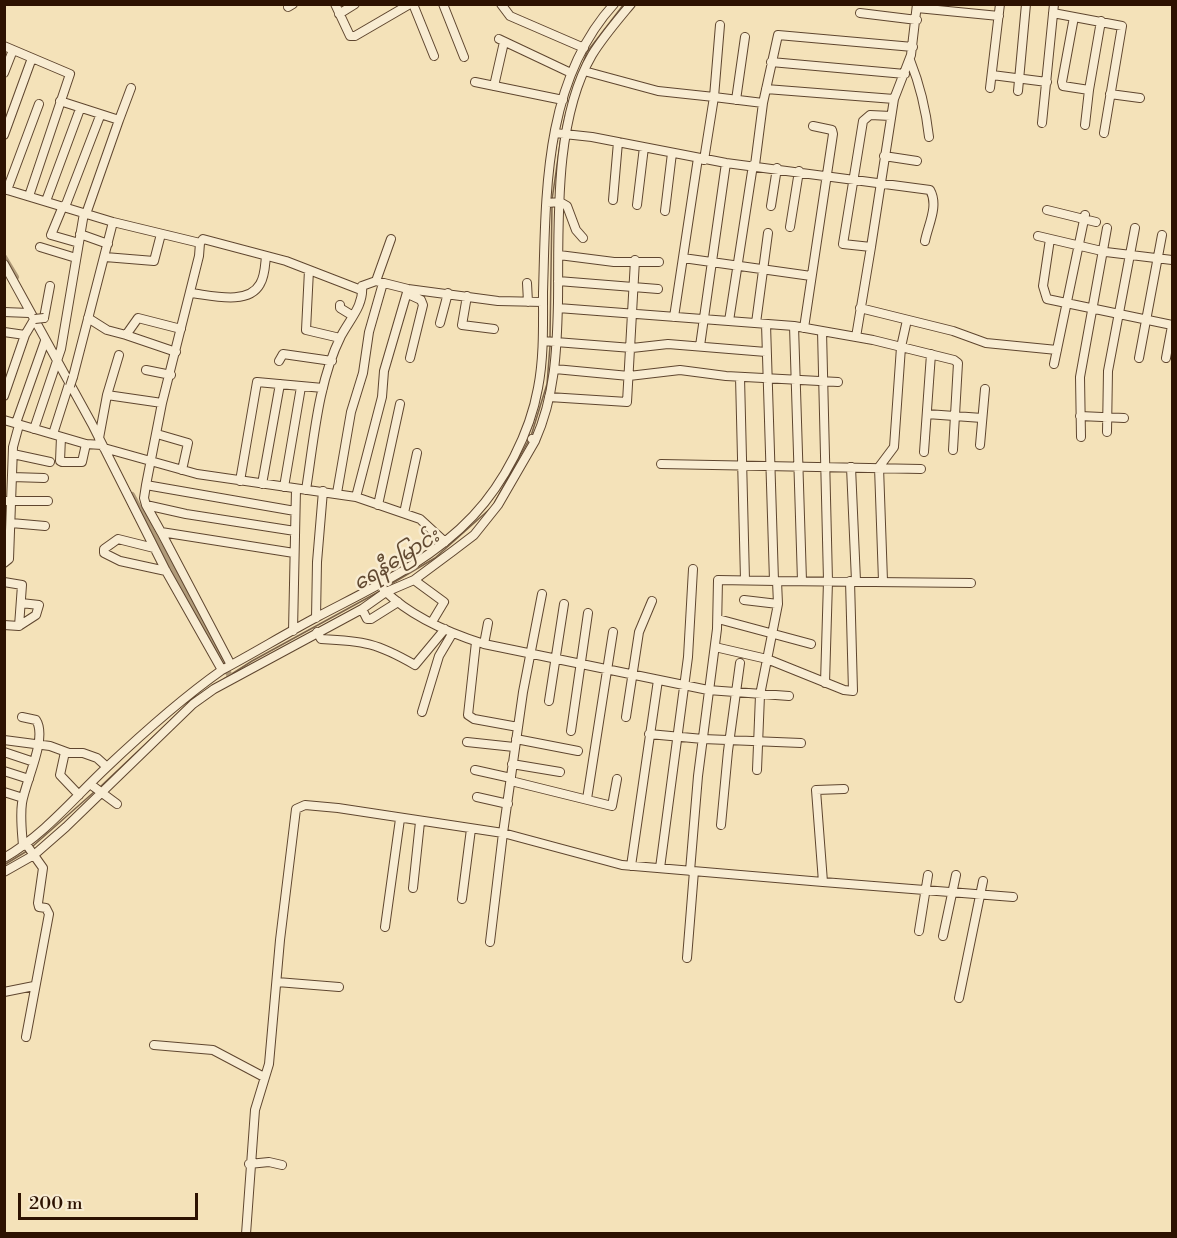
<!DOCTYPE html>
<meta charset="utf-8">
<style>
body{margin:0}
#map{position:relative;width:1177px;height:1238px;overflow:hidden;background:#f4e2b9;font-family:"Libre Bodoni",serif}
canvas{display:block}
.frame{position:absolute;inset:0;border:6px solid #2d1201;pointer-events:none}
.scale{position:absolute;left:18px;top:1193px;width:180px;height:27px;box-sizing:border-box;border:3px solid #2d1201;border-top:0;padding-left:8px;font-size:18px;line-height:21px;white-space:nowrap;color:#2d1201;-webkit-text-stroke:4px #f8ecd2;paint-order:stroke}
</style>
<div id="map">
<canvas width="1177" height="1238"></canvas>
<div class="frame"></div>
<div class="scale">200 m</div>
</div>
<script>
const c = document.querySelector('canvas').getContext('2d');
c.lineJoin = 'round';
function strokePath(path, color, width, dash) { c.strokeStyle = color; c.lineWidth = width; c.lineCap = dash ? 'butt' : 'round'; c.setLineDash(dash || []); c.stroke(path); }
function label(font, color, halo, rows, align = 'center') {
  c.font = font + ' "Libre Bodoni","Noto Sans Myanmar",serif'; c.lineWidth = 5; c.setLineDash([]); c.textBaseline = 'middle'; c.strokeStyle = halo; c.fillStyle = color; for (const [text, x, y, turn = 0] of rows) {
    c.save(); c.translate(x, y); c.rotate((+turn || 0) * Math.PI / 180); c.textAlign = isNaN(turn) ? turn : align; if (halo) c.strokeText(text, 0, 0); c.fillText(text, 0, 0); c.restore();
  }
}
const stream = new Path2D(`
 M581,69L587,52L624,4
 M562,132L566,113
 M552,200L561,137
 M550,338L552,205
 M386,587L435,558L492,507L531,436L547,384L550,346
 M224,679L252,661L382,590
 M100,787L190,702
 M33,846L94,792
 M4,865L27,851`);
const canal = new Path2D(`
 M4,257L16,277
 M132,495L230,676`);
const minor = new Path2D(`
 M335,4L350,36H355L410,4
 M413,4L434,56
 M443,4L464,57
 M501,4L510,16L584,48
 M288,7L293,4
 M917,8L999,16
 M860,13L917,20
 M1053,13L1122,26L1104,133
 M339,14L355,4
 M1074,17L1062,82L1063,86L1089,90L1101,21
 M499,39L571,73
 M4,46L70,74L29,196
 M910,60C920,85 926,110 929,137
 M771,62L905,74
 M584,71L658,91L714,97L720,25
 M4,73L13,50
 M992,75L1047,82
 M475,82L563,100
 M494,86L504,42
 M990,88L1000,4
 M766,89L894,99
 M1018,91L1026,4
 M1110,94L1140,98
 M736,100L745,37
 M60,101L119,120L86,214
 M763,103L778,35L913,47
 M891,116L870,115L863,121L843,244L871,247L894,99L911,55L917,4
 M119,120L131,88
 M1042,123L1054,4
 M1085,125L1089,90
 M555,133L592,137L726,163L930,190C939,206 928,225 925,241
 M4,135L32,58
 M884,156L917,161
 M704,160L714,97L763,103L755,165
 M4,189L113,222L200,243
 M7,190L39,104
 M613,200L618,142
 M46,201L80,109
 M547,203L560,202L567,206L576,230L583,238
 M637,205L644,147
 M63,206L51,235L79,243
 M771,206L777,168
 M65,207L100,116
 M1047,210L1096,222
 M665,211L672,153
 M790,227L799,171
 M80,234L108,244
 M1038,236L1106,252L1172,260
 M1050,239L1043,286L1047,299L1172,325
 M40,247L76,258
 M559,255L614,262H659
 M105,257L154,261L161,234
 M683,258L811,276
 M4,264L92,424L166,571L222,670
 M309,270L306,330L340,338
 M376,281L391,239
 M558,281L658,289
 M527,283L528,302
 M190,293C210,295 248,306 260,284C265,276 265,265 266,256
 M408,294L421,300L423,305L410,358
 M467,296L462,325L494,329
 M340,305V308L353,316
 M558,308L794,326L873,340L954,360L958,363L953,450
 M860,308L953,331L986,343L1057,350
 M4,312L29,313
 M674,317L698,158
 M44,318L50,286
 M88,318L107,330L126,335L138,318L181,329
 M729,321L753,165
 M440,323L448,293
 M756,323L768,233
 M766,324L774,581
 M794,326L802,581
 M804,328L833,134L832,130L813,126
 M822,331L828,581L825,683
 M4,332L25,335
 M126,335L176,352
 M856,337L871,247
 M543,341L632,348L668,344L766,352
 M700,346L726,163
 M1139,358L1162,235
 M1166,358L1172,326
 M279,361L283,354L332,361
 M1054,364L1085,215
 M555,369L629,376L680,370L726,376L838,382
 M146,370L171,375
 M73,377L113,222
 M740,377L745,580
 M107,395L162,403
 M4,396L25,335L35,318
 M549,397L627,402L635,260
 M927,414L982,418
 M1080,416L1124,418
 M4,420L86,444L102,445
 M16,423L45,341
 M34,429L61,349L84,213
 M1107,432L1108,371L1135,228
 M53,434L69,384
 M157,434L188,443L182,470
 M61,437L60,461L62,462H82L86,444
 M1081,437L1080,377L1107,228
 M99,438L107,395L119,355
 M532,439L535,441C555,396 557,350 558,302C559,227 553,122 592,55C603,37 617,21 631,4
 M980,445L985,389
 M104,448L197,474L356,497L420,519L445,542
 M924,452L931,354
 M13,454L50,462
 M661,464L921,469
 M851,467L856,581
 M12,477L44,478
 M240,481L257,382L323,388
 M262,484L280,384
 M146,485L144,498L146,505L186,514L295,531
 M284,487L301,387
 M306,490C314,439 318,382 341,336C350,319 364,305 362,286
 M337,493L351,412L363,373L369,332L383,283
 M356,497L382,397L384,371L408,289
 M4,501H48
 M146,505L161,532L294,553
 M378,505L400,404
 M295,511L146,485L162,403L199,256L200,243L203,239L286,261L361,290L362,286L376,281L408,289L498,301L543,302
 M404,513L417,453
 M11,523L45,526
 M161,532L231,665
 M154,548L118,539L104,549V553L120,561L166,571
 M4,563L9,559L13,447L19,425
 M414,580L444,602L432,622
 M883,581L879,467L894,447L901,347L907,320
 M4,582L22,585L19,626
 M384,590C410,616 449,633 484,644L708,690L789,696
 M744,600L778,604
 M362,609L367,619H371L398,602
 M316,618L317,562L323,491
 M718,619L811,644
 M4,625L19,626L36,615L39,605L21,603
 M293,631L296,489
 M317,632L321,639C364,641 377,643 415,665L445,629
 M476,642L468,715L474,719L518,727
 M484,644L488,623
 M715,647L767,659L844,690L853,691L850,581
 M549,701L564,604
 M422,712L439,656L452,634
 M22,717L36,720C48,738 25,782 22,803C20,817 22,832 23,846
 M626,717L639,632L652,601
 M571,731L588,613
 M649,734L703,739L801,743
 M516,739L578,751
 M4,740L50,746L69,753H83L97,758L107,767
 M467,742L514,747
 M4,752L34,762
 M65,752L60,775L79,795
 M512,764L560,772
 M475,770L511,778
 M757,770L760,695L778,604L777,581L971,583
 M4,771L29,779
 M511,781L612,806L617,779
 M90,784L117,804
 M4,792L23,798
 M477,797L508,804
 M587,799L613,632
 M721,825L728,751L740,663
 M26,844L43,868L38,903L39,907L46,908L49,914L26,1037
 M4,858C45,834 73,799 107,767C143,733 181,699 222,670C254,653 285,634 317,617C372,588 430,562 473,516C504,483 530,433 538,388C544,357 543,325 543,293C546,195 543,82 614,4
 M631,866L658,680
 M660,868L688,657L693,569
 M690,871L698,776L717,629L718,580L777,581
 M4,872L34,855L66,827L193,704L214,689L362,609L386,592L414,580L453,551L474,535L498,505L535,441
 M823,882L1013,897
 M413,888L420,822
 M462,899L471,829
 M385,927L400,819
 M919,931L928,875
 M943,936L956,875
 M490,942L503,833L622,865L823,882L816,790L844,789
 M687,958L694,871
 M277,982L339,987
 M4,992L34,986
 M959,998L983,881
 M154,1045L213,1050L264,1077
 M249,1164L269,1162L282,1165
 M246,1234L255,1110L269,1064L280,940L296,809L305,805L338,808L503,833L523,692L542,594`);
const minorBridge = new Path2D(`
 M35,319L44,318
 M70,386L73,377`);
const waterNames = [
 ["ရေနီမြောင်း",397,561,-32]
];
strokePath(stream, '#7c644a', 1.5);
strokePath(canal, '#b09b7a', 6);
strokePath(minor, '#5f462f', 10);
strokePath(minor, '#f8ecd2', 8);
strokePath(minorBridge, '#5f462f', 10, []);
strokePath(minorBridge, '#f8ecd2', 8);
label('italic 20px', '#614931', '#f8ecd2', waterNames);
</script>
